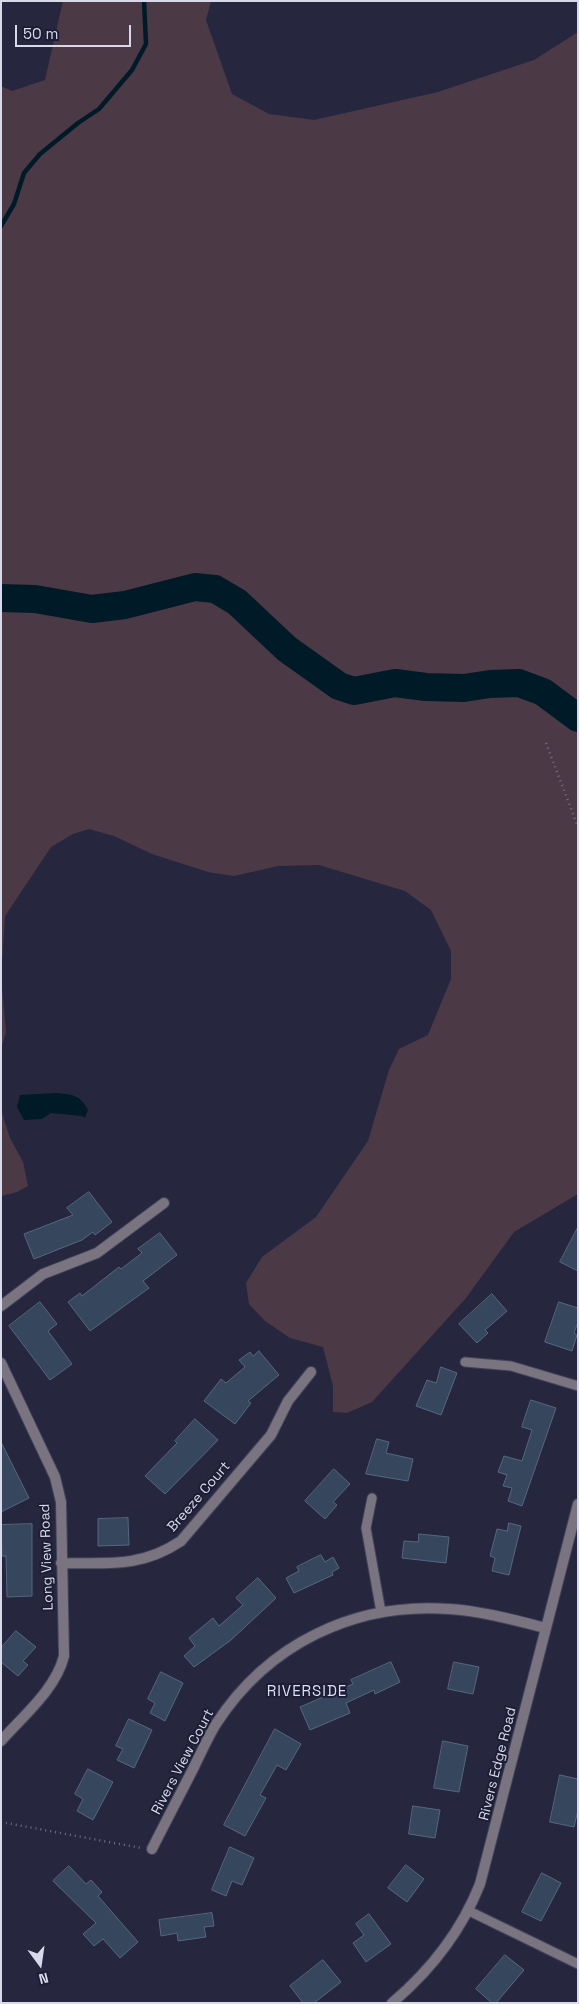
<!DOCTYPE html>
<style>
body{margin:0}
#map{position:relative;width:579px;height:2004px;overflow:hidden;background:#26273f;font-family:"Space Grotesk",sans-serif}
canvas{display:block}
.frame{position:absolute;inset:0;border:2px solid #d8d9ea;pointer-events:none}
.north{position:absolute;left:15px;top:1939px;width:50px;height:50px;-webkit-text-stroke:4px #1d1d35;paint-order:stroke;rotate:166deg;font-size:14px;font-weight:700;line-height:20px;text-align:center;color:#d8d9ea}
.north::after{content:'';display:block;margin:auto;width:18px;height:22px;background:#d8d9ea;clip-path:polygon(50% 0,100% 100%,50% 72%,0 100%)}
.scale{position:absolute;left:15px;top:25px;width:116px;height:22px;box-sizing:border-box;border:2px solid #d8d9ea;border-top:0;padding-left:6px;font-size:15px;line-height:18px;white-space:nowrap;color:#d8d9ea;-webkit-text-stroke:4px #1d1d35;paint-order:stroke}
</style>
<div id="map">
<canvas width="579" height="2004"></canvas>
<div class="frame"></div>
<div class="north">N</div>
<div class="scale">50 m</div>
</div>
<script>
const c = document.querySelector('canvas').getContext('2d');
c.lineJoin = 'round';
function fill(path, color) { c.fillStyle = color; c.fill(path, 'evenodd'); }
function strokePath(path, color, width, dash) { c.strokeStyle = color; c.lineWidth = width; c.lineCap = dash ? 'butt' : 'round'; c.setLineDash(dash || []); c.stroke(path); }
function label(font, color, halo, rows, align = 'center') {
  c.font = font + ' "Space Grotesk",sans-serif'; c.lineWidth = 4; c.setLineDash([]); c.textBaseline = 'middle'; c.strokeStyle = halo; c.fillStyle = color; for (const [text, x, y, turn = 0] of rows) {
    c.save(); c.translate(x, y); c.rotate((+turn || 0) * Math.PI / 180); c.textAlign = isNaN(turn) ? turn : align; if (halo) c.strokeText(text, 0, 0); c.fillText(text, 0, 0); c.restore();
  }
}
const green = new Path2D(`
 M63,1H211L206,20L232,94L269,114L314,120L438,92L534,60L578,32V1194L514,1232L466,1298L372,1402L347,1413L333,1412V1386L323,1347L290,1338L265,1321L249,1304L246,1283L262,1257L316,1217L368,1141L389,1070L399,1049L428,1035L451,979V951L431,910L405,891L319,865L278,866L234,876L208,872L152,854L114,836L89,829L73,834L51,847L5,916L1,977L6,1032L1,1049V86L12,91L45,80Z
 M1,1110L10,1138L23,1162L28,1186L17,1192L1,1196Z`);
const water = new Path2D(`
 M56,1093C71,1094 81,1095 88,1110L85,1118L82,1116L51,1113L42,1119L24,1120L17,1107L20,1095Z`);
const stream = new Path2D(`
 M1,226L14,204L24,173L40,154L78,123L99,109L132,70L146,44L144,1`);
const river = new Path2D(`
 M1,598L35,599L92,609L125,605L195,587L215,589L237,602L287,649L339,686L354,691L395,683L426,687L464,688L490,684L519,683L543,692L578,718`);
const building = new Path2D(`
 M89,1192L112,1222L95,1235L93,1232L82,1240L34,1259L24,1234L73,1215L67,1208Z
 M578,1227V1271L560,1262Z
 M160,1233L177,1255L143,1281L149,1288L90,1331L68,1302L80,1293L82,1296L119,1267L121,1269L142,1253L138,1249Z
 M492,1294L507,1311L485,1330L488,1333L477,1343L459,1324Z
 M40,1302L57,1324L48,1331L72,1364L50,1380L9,1326Z
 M559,1302L578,1308V1322L574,1333L577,1335L572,1351L545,1342Z
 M259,1351L279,1375L248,1401L251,1403L235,1424L204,1401L221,1379L226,1383L245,1367L239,1360L250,1352L253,1356Z
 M441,1367L457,1373L441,1415L416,1406L427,1380L436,1383Z
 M531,1400L556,1408L522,1506L508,1501L512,1488L503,1486L507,1475L498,1472L504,1456L522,1461L532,1430L522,1427Z
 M195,1419L218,1440L165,1494L145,1476L177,1443L175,1441Z
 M377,1439L389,1442L386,1453L413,1459L408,1481L366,1474Z
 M1,1442L29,1498L1,1512Z
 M334,1469L350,1484L333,1502L337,1505L325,1519L305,1501Z
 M128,1518L129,1545L98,1546V1519Z
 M509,1523L521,1526L509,1575L492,1571L495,1558L490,1556L497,1529L507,1531Z
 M32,1524V1596L7,1597L6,1556H2L1,1525Z
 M419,1534L449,1537L446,1563L402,1558L404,1541L418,1542Z
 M321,1555L325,1562L333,1557L339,1568L332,1572L333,1575L294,1593L286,1578L299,1571L297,1567Z
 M258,1578L276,1598L231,1640L194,1667L184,1656L195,1646L189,1638L213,1618L219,1626L243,1605L236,1598Z
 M16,1631L36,1647L23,1661L28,1665L18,1676L1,1662V1648Z
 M391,1662L400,1682L375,1694L374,1690L346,1703L350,1713L310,1730L300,1707L353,1684L351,1680Z
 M454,1662L479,1667L473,1694L448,1689Z
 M161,1672L183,1683L165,1721L150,1713L155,1703L148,1699Z
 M129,1719L152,1730L134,1768L117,1760L123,1749L116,1746Z
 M275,1729L301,1744L286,1770L277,1765L260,1795L266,1798L245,1836L224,1825Z
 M443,1741L468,1746L459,1792L434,1788Z
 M88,1769L113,1782L93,1820L77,1811L83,1799L75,1794Z
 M560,1775L578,1779V1810L574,1827L550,1822Z
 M413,1806L440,1810L435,1838L409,1834Z
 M230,1847L254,1858L242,1885L232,1881L226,1896L212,1890Z
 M406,1865L424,1879L407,1902L388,1888Z
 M69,1866L86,1884L91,1880L102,1892L98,1896L138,1942L120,1958L103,1939L94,1946L83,1934L96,1923L53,1881Z
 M542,1873L561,1883L541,1921L522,1912Z
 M212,1913L214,1926L204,1927L206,1937L178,1941L177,1933L161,1936L159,1920Z
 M369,1914L391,1944L366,1962L353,1943L364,1935L356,1924Z
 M505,1955L524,1970L496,2003H492L476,1989Z
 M323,1960L341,1982L314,2003H303L290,1986Z`);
const path = new Path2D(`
 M546,743L578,827
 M1,1822L141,1848`);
const service = new Path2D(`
 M465,1362L511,1366L578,1386
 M372,1498L366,1528L381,1612
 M469,1911L578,1964`);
const minor = new Path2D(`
 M1,1306L43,1274L97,1253L164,1203
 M1,1363L55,1477L61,1502L64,1656C56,1689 23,1716 1,1741
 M61,1563C107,1563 141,1568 181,1541L271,1435L288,1401L311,1372
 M152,1849C166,1821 181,1793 195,1765C202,1751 208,1737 216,1724C268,1644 354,1602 449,1609C482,1611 514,1620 546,1628
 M392,2003C431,1970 461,1932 480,1884L578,1504`);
const streetNames = [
 ["Breeze Court",199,1497,-49],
 ["Long View Road",47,1557,-92],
 ["Rivers View Court",183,1762,-62],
 ["Rivers Edge Road",498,1764,-76]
];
const neighbourhoodNames = [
 ["RIVERSIDE",307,1692]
];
fill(green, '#4b3a46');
fill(water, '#001a27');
strokePath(stream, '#001a27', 4.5);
strokePath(river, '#001a27', 28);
fill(building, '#36475d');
strokePath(building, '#55677f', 1);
strokePath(service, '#42435a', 11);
strokePath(minor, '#42435a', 12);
strokePath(path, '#707186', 2.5, [1, 4]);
strokePath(service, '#7a7480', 9);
strokePath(minor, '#7a7480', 10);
label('14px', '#d8d9ea', '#1d1d35', streetNames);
c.letterSpacing = '1px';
label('15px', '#dddffa', '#1d1d35', neighbourhoodNames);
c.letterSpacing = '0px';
</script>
